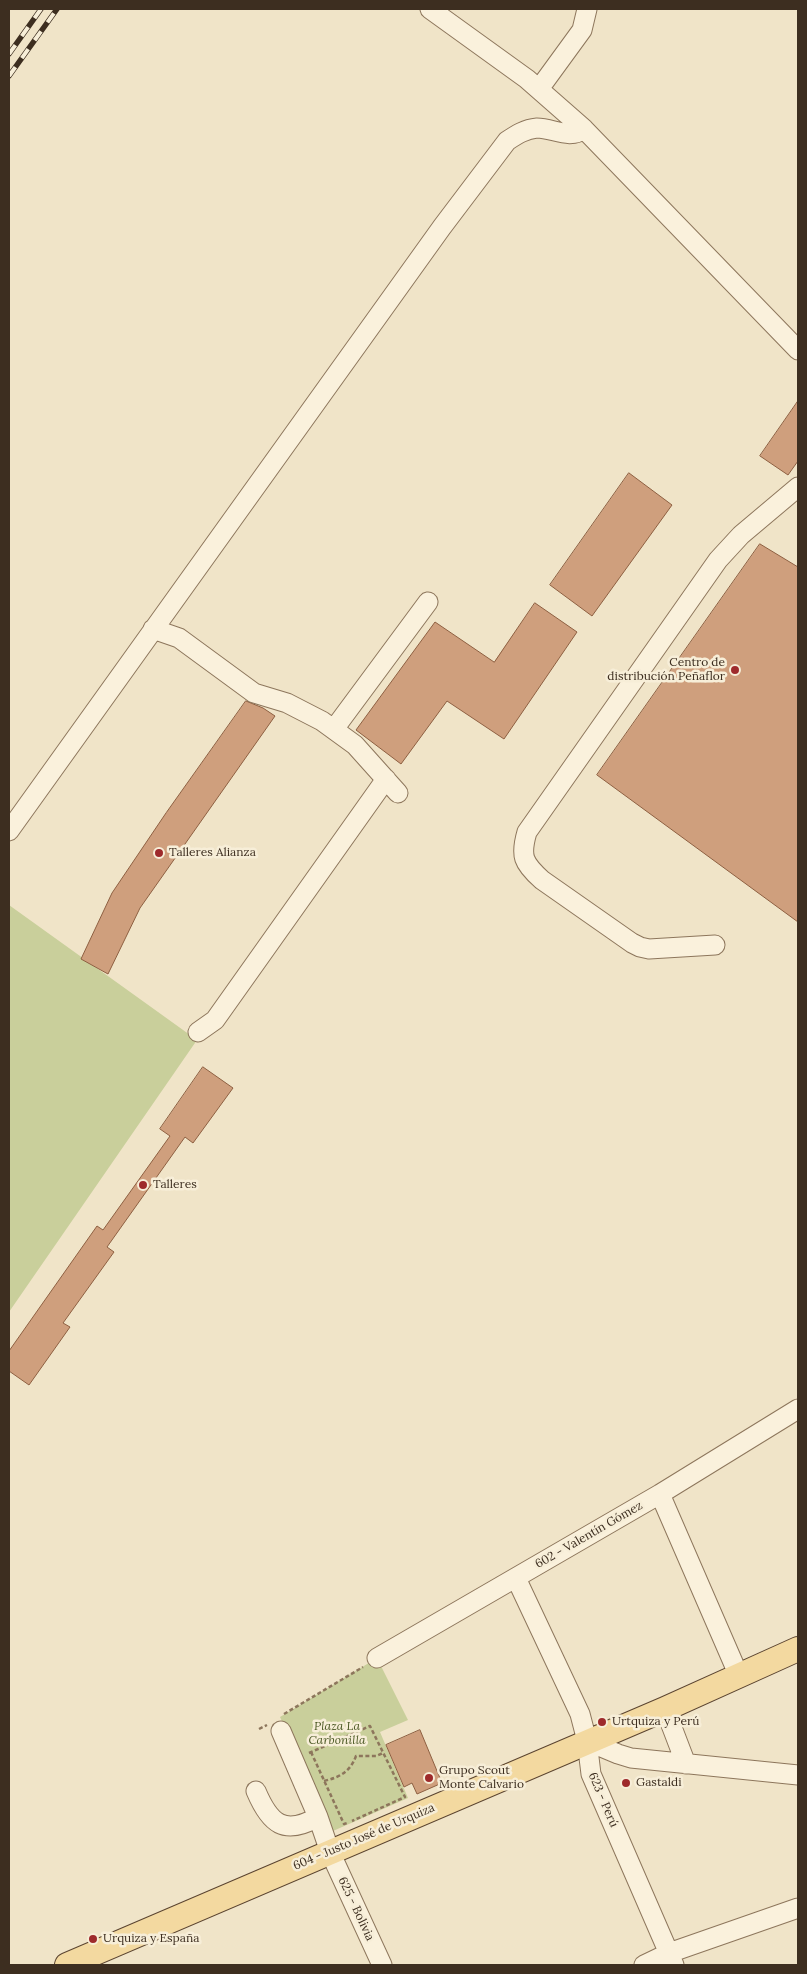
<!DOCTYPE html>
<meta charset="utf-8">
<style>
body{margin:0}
#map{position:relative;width:807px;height:1974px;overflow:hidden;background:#f0e4c8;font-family:Lora,serif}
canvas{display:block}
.frame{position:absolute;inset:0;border:10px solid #3d2e20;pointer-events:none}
</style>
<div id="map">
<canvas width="807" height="1974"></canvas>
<div class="frame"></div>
</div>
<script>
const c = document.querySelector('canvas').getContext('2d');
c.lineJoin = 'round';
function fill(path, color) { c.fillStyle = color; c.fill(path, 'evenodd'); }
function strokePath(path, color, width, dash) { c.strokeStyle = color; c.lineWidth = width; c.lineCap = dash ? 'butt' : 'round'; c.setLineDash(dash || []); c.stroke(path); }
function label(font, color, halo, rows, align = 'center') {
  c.font = font + ' Lora,serif'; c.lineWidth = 5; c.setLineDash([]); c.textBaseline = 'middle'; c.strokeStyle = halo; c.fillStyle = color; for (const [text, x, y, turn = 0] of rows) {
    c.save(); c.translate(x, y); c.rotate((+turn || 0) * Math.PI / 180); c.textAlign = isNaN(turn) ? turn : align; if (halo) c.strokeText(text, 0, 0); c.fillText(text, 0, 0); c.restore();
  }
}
const green = new Path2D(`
 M9,905L197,1040L9,1312Z
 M377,1658L408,1720L380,1732L408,1798L333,1831L280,1717Z`);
const building = new Path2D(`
 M798,401V461L788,475L760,456Z
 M629,473L672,505L592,616L550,585Z
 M760,544L798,567V922L597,775Z
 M535,603L577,632L504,739L447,701L401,764L356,730L435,622L494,662Z
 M246,701L263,708L275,716L140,908L108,974L81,959L112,893L166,813Z
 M203,1067L233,1088L193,1143L185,1137L107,1247L114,1252L63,1323L70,1327L29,1385L9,1371V1351L97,1226L103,1230L170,1136L160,1129Z
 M420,1730L442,1783L417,1794L412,1783L404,1787L386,1745Z`);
const path = new Path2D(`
 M284,1714L363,1667
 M259,1729L267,1725
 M311,1752L344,1824L347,1823
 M309,1753L370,1726L405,1797L352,1821
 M324,1781C340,1777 350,1772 356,1756H376L383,1753`);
const minor = new Path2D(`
 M430,9L527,79L584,129L798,350
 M539,89L582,30L587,9
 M153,629L179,638L254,693L287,703L322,721L355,745L398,793
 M334,729L428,602
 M9,831L442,227L507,141C516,135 525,129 537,128C553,128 570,140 584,129
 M715,945L649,949L640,947L632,943L542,880C523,863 520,856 527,832L718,560L741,535L798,487
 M198,1032L215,1020L386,779
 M660,1494L739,1676
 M516,1578L580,1714L587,1741L591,1774L674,1965
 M377,1658L660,1494L798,1409
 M665,1709L686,1764
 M281,1731L318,1817L330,1852L382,1965
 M587,1741L618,1754L631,1758L798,1775
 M256,1791C270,1824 284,1836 318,1817
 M644,1965L669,1953L798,1908`);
const major = new Path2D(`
 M67,1965L665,1709L798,1649`);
const rail = new Path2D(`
 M9,54L41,9
 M9,76L57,9`);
const markers = [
 [735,670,5,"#9e2a2b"],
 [159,853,5,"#9e2a2b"],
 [143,1185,5,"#9e2a2b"],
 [602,1722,5,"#9e2a2b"],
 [429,1778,5,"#9e2a2b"],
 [626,1783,5,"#9e2a2b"],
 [93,1939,5,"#9e2a2b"]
];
const poiNames = [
 ["Centro de",725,663,"right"],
 ["distribución Peñaflor",725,677,"right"],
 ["Talleres Alianza",169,853],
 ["Talleres",153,1185],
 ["Urtquiza y Perú",612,1722],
 ["Grupo Scout",439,1771],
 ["Monte Calvario",439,1785],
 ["Gastaldi",636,1783],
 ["Urquiza y España",103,1939]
];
const streetNames = [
 ["602 - Valentín Gómez",589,1535,-30],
 ["623 - Perú",603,1800,67],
 ["604 - Justo José de Urquiza",364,1837,-23],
 ["625 - Bolivia",356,1909,65]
];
const parkNames = [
 ["Plaza La",337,1727],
 ["Carbonilla",337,1741]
];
fill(green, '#c9cf9b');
fill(building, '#cf9f7d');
strokePath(building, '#8d5f41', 1);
strokePath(minor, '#8d765c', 21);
strokePath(major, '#5b4430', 26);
strokePath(path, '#8d765c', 2.5, [4, 2.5]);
strokePath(minor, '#faf1dc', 19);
strokePath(major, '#f3d9a0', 24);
strokePath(rail, '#3d2e20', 5.5);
strokePath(rail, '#f7eed8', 4, [11]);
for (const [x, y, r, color] of markers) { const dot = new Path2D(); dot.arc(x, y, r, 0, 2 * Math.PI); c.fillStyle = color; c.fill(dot); strokePath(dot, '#f7eed8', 2); }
label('12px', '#3d2e20', '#f7eed8', poiNames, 'left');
label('12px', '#3d2e20', '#f7eed8', streetNames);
label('italic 12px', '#4d5a26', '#f7eed8', parkNames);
</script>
